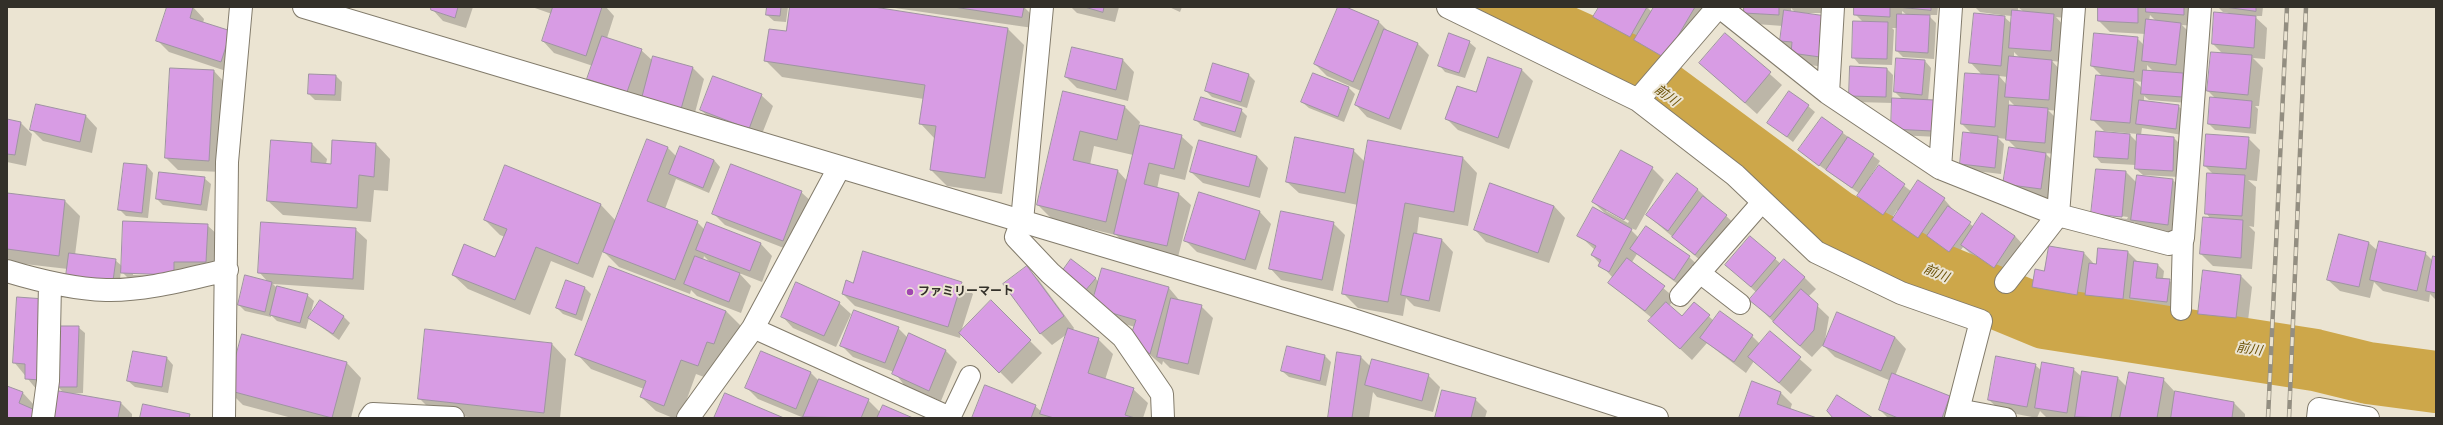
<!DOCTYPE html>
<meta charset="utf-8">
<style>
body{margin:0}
#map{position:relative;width:2443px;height:425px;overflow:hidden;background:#ebe4d2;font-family:Jost,sans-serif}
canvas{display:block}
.frame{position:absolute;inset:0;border:8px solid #333029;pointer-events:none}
</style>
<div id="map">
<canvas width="2443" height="425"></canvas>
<div class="frame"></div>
</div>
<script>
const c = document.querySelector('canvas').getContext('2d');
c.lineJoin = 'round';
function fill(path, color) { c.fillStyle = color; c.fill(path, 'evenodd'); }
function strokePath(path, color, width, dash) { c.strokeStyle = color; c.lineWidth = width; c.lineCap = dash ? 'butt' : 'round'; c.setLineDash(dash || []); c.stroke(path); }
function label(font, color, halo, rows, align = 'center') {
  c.font = font + ' Jost,"Noto Sans JP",sans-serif'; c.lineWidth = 4; c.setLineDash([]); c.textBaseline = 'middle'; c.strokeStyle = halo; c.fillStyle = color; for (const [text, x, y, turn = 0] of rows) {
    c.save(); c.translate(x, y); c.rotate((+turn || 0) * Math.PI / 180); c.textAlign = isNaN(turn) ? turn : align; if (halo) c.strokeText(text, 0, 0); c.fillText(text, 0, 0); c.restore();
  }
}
const shadow = new Path2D(`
 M168,7H193L204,19L203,23L230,32L232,73L169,52L157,40Z
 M432,7H473L466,28L443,21L432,9Z
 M532,7H606L614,16L607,38L641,50L653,61L693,68L704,79L693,120L654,109L642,96L639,103L600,90L589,79L593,66L554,53L543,41L552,14Z
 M768,7H788L786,22L774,21L767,15Z
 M791,7H867L1008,29L1024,45L1002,194L947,186L931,170L935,139L920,123L924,99L782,77L765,60L787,32Z
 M888,7H1024L1035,18L1033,28Z
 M1071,7H1119L1115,22L1077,13Z
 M1169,7H1182L1180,12Z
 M1339,7L1379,22L1389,32L1418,44L1429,55L1401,130L1367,117L1356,105L1361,91L1327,76L1315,64Z
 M1600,7H1647L1652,12L1655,7H1702L1709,14L1677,69L1642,46L1641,48L1606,28L1595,16Z
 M1745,7H1828V13H1800L1831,68L1803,64L1781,41L1783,26L1756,24L1745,13ZM1791,8L1796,13L1791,12Z
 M1855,7H1938L1937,15H1928L1936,23L1934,59L1903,57L1897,51L1898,28H1892L1894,30L1892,65L1859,64L1853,57L1863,22L1855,14ZM1902,11L1907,15H1902Z
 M1975,7H2065V18L2056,17L2065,27L2062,62L2052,61L2063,73L2060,111L2048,110L2059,121L2056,154L2045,153L2057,165L2052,200L2016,195L2004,184L2017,149L2007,139L1998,138L2004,144L2001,174L1967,170L1961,163L1972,134L1962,124L1982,75L1971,63L2001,15L1980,12ZM2018,7L2024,12H2018ZM2002,15L2012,16V24ZM2014,52L2020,58H2014ZM1999,76L2008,77L2007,85ZM2009,100L2016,107L2009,106Z
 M2099,7H2196L2195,26L2182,25L2192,35L2188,103L2149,100L2144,96V101L2178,106L2185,112L2182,135L2142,128L2141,135L2174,138L2180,144L2179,177L2143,175L2136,169V165L2101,163L2095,156L2097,132L2130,135L2138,143V134L2104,131L2092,119L2103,77L2092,66L2137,38L2144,45L2146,34L2110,32L2099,21ZM2150,15L2156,21L2149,20ZM2147,65L2154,72L2147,71ZM2135,81L2143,82V89Z
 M2218,7H2263L2262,16H2254L2267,28L2265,59L2253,58L2263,68L2259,106H2255L2258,109L2256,134L2215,130L2209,124L2216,99L2208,91L2223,54L2213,44L2229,13L2223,12Z
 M1725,34L1782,85L1757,114L1700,63Z
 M1469,42L1476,48L1465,78L1445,72L1439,65Z
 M1073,49L1123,60L1134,72L1128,101L1077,88L1066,77Z
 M1489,58L1522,70L1533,81L1509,149L1458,130L1447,119L1476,93Z
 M1925,61L1931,68L1928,101L1938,137L1898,135L1893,103L1856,102L1850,95L1887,69L1893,75L1892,99H1902L1895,92Z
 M214,71L225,83L221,172L178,170L166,158Z
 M1314,74L1349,88L1355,94L1344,122L1309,108L1302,102Z
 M1249,75L1255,81L1247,108L1212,97L1206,91Z
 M336,76L342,82L341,101L315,100L309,94Z
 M1064,92L1125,107L1140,122L1139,125L1181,136L1193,147L1185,180L1160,174L1157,189L1179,194L1191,205L1178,257L1127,245L1116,235L1053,220L1038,205ZM1094,146L1133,155L1127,181L1118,171L1090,165Z
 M761,95L773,106L760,139L713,121L701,110Z
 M37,105L86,116L97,128L92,153L43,141L32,130Z
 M1808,106L1815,112L1793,142L1768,122Z
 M1241,110L1247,116L1241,138L1202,126L1195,119Z
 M1823,118L1880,161L1866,183L1867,184L1880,167L1912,192L1944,199L1955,212L1974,227L1983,214L2015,236L2026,248L2006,278L1973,256L1963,247L1956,257L1935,242L1930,248L1904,231L1893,220L1899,211L1897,210L1890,221L1865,202L1858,196L1860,194L1806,156L1800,150Z
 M7,120L21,123L32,134L26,166L7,162Z
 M2248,138L2260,150L2257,181L2248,180L2256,187L2254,227L2249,226L2255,232L2252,269L2213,266L2201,254L2211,219L2206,213L2213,174L2205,166Z
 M312,144L327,159L326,164L332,165L376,144L390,159L388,191L374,190L371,222L283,215L268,201Z
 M668,148L677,157L714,160L720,167L709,193L676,179L665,209L697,222L705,230L707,224L761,244L772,256L762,282L739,273L751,286L741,313L697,296L691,290L690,294L619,267L603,251L593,278L551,261L530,315L468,289L453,275L496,258L505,237L500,235L485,220L506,167L601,205L616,221ZM704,256L711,263L703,260Z
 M1353,150L1365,162L1463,158L1477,173L1468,226L1419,217L1417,234L1442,240L1453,252L1440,312L1414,306L1406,298L1403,316L1358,308L1343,293L1358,205L1299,193L1287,182Z
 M1257,156L1268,168L1260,198L1203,183L1191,172Z
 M147,166L153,173L148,218L126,216L119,209Z
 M1652,168L1664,180L1636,230L1628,227L1639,238L1689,257L1701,268L1686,290L1637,254L1632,262L1675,298L1669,306L1682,317L1694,303L1714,321L1752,336L1760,344L1770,333L1812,370L1791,394L1754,361L1746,373L1707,343L1692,360L1650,321L1652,318L1609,283L1613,278L1592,255L1595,250L1579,235L1608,216L1593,202ZM1606,208L1629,221L1628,223L1606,211Z
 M2097,170L2126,172L2137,183L2173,180L2184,192L2179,236L2144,232L2134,222V228L2092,214ZM2104,214L2128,217L2127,219L2104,216Z
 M1677,174L1698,190L1738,227L1707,266L1647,215Z
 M204,178L211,184L207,211L163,205L157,199Z
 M801,192L813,203L794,252L725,225L713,213Z
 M1200,193L1260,212L1271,224L1256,270L1197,252L1185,240Z
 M7,194L65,201L80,216L75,255L115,260L123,267L207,225L219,236L218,274L134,284L121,271L119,287L68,269L7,262ZM133,273L179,276L133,275Z
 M1554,206L1565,218L1549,263L1486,242L1475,230Z
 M1333,223L1345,235L1333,291L1281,280L1270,268Z
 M355,229L367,240L364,290L273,284L278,289L307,295L314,301L310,316L344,317L350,323L339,340L309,318L306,329L277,321L271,315V317L245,311L239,305L268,282L259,272Z
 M1750,237L1781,264L1804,277L1816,289L1808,297L1829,317L1825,340L1895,337L1906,349L1895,376L1949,396L1961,408L1957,418H1888L1880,410L1891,381L1835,357L1823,345L1812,357L1786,334L1751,300L1757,293L1727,265Z
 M2369,243L2378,251L2425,253L2433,261L2436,258V300L2430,294L2429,302L2383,291L2374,282L2370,298L2340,291L2328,280Z
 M2098,249L2128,252L2138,262L2157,264L2164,271L2163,279L2169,280L2175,286L2173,308L2137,304L2135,302L2134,310L2098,306L2089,298L2088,306L2045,298L2033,286L2045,272L2084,253L2096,266Z
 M1027,268L1038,279L1074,328L1072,331L1098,339L1113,354L1105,380L1133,389L1148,403L1143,418H974L1035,406L1042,412L1067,334L1052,345L1040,333Z
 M1102,269L1169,288L1180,301L1201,306L1213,318L1199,375L1170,368L1163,361L1162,365L1143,349L1135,327L1103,318L1096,292L1092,297L1068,279L1095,278L1099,282Z
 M2241,276L2252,287L2247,329L2210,325L2199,313Z
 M566,281L585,288L591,294L582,321L563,314L557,308Z
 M961,283L973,294L961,332L991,302L1042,353L1012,384L961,333L960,338L855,306L843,294L854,284Z
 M45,300L37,390L14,362Z
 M839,303L851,314L836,347L793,328L782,316Z
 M726,311L741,326L729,358L712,380L696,374L680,418H673L656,411L641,397L644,389L591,369L577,354Z
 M78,327L85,333L83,393L69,394L121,403L132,414V418H49L64,393L57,386Z
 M898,328L908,338L946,351L957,362L941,401L905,386L894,372L853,357L842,346Z
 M243,335L347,363L361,378L351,418H292L243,405L228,390Z
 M552,344L566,359L560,418H478L434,413L419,398Z
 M761,352L811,373L819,381L868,400L881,413L910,418H804L758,399L747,388Z
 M1325,356L1331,362L1326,386L1289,377L1282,371Z
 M1361,357L1371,367L1428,375L1440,387L1433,412L1377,397L1373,392L1369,418H1329Z
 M167,358L173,365L168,393L135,387L128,381Z
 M2035,365L2042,371L2073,369L2082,377L2118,378L2127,387L2163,379L2175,392L2234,403L2245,414V418H2047L2040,411L2037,418L2001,411L1989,400Z
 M1753,382L1781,393L1792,404L1790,410L1814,418H1741Z
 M7,387L23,393L34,405L32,410L42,418H7Z
 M1475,399L1487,411L1485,418H1436Z`);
const river = new Path2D(`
 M1499,7L1623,63L1835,220L1919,266L2045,318L2315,360L2368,373L2436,382`);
const building = new Path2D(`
 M167,7H193L190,18L231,31L221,62L156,41Z
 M431,7H458L455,18L431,10Z
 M553,7H602L586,56L542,41Z
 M767,7H781L780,16L766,15Z
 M790,7H874L1008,28L985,178L930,170L936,126L919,124L925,85L764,61L769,29L786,31Z
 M954,7H1024L1022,17Z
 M1085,7H1104L1103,12Z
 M1338,7H1346L1379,21L1353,82L1314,64Z
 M1599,7H1647L1630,37L1593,17Z
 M1654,7H1695L1665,58L1634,40Z
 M1744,7H1779V15L1744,13Z
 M1854,7H1890V17L1854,15Z
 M1898,7H1931V10Z
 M2098,7H2138V23L2098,21Z
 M2146,7H2184V15L2146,12Z
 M2225,7H2256V11Z
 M1784,10L1826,16L1820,57L1791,53L1792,42L1780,41Z
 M2012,10L2054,14L2051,51L2009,48Z
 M2214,12L2256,16L2254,48L2212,44Z
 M1974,13L2005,16L2001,66L1969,63Z
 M1897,14L1930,15L1928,53L1896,51Z
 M2146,19L2181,23L2176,65L2142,61Z
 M1853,21L1888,22L1887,59L1852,58Z
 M1384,29L1418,43L1389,119L1355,105Z
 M1449,33L1470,41L1459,73L1438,66Z
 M1725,33L1771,72L1745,103L1699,63Z
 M2094,33L2138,37L2134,72L2091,66Z
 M602,36L642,49L627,92L587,79Z
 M1072,47L1123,59L1116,90L1065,77Z
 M2211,52L2252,55L2248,95L2207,91Z
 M653,56L693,67L681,109L642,98Z
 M2009,56L2052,60L2049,100L2005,97Z
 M1488,57L1522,69L1498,138L1445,119L1457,86L1476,92Z
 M1896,58L1925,60L1922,95L1894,92Z
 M1213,63L1249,74L1241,102L1205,91Z
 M1850,66L1887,68L1886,97L1849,96Z
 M170,68L214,70L209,161L165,158Z
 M2143,70L2183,73L2182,97L2141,94Z
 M1313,73L1349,87L1338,117L1301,102Z
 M1965,73L1999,75L1995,127L1961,124Z
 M309,74L336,75L335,95L308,94Z
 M2096,75L2134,79L2130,123L2091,120Z
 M713,76L762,94L749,129L700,110Z
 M1063,91L1125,106L1117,140L1080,131L1073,160L1118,170L1106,222L1037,205Z
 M1789,91L1809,105L1787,137L1767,123Z
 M1201,97L1242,109L1235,132L1194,120Z
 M2210,97L2252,101L2250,128L2208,124Z
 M1892,98L1934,100L1932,131L1891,129Z
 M2139,100L2179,105L2176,129L2136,124Z
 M36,104L86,115L80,142L30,130Z
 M2009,105L2048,108L2045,143L2006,140Z
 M1822,117L1843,132L1819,166L1798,150Z
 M7,119L21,122L15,155L7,154Z
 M1140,125L1182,135L1174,169L1149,163L1144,184L1179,193L1167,246L1114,234Z
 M2096,131L2130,134L2128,159L2094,157Z
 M1963,132L1998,136L1995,168L1960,164Z
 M2137,134L2174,137L2173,171L2135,169Z
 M2206,134L2249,137L2246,169L2204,166Z
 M1295,137L1354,149L1345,193L1286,182Z
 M1848,137L1874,154L1852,188L1826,170Z
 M647,139L668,147L647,201L698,221L675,280L603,252Z
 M271,140L312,143L311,162L331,164L332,140L376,143L374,177L359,175L357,208L267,201Z
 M1199,140L1257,156L1249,187L1190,172Z
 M1368,140L1463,157L1454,212L1405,203L1388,302L1342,294Z
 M680,146L714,160L703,188L669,174Z
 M2009,147L2046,153L2041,189L2003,184Z
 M1621,150L1653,167L1624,220L1592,202Z
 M124,163L147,165L142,213L118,210Z
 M731,164L802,191L783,241L712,214Z
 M505,165L601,204L578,264L536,247L515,300L452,275L464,244L495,257L507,229L484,220Z
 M1879,165L1905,184L1883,215L1857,196Z
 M2096,169L2126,171L2122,217L2091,214Z
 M159,172L205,177L201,205L156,199Z
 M1677,173L1698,189L1668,231L1646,215Z
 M2207,173L2245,175L2242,216L2205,214Z
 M2137,175L2173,179L2168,225L2131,220Z
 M1918,180L1945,198L1918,238L1892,220Z
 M1490,183L1554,206L1538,253L1474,230Z
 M1199,192L1260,211L1245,260L1184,241Z
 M7,193L65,200L59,256L7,249Z
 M1703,196L1727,215L1695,255L1672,237Z
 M1948,206L1971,222L1949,252L1927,236Z
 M1593,207L1632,229L1609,272L1598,266L1601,260L1591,255L1596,246L1577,236Z
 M1281,211L1334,222L1322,280L1269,269Z
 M1982,213L2015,236L1994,268L1961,245Z
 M2203,217L2243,220L2241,258L2200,254Z
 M123,221L208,224L206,262H174V275L121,273Z
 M261,222L356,228L353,279L258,273Z
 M707,222L761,243L750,271L696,250Z
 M1646,226L1690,256L1674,280L1630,249Z
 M1414,233L1442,239L1429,301L1401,295Z
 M2339,234L2369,242L2359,287L2327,280Z
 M1750,236L1776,258L1751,287L1725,265Z
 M2379,241L2426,252L2417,291L2370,280Z
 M2049,246L2084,252L2077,295L2032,287L2035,269L2044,271Z
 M2098,248L2128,251L2123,299L2085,295L2089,263L2096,264Z
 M863,251L962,282L948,327L842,294L846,280L853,283Z
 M69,253L116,259L113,281L66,276Z
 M695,256L740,273L729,302L684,284Z
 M2433,256L2436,257V293L2426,291Z
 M1627,258L1665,286L1645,311L1608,283Z
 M1071,259L1096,278L1085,291L1061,273Z
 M1784,259L1805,277L1770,317L1749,300Z
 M2134,261L2158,264L2156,278L2170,279L2167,302L2130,298Z
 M609,266L726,311L714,344L707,342L698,366L681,360L664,406L640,397L646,381L575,355Z
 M1027,266L1064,316L1040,334L1003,284Z
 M1102,268L1169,287L1150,354L1130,338L1136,320L1091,307Z
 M2203,270L2241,275L2236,318L2198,314Z
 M245,275L272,282L265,312L238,305Z
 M566,280L585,287L576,315L556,308Z
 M796,282L840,302L824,336L781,317Z
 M277,286L308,294L300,323L270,315Z
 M1801,289L1818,304L1814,330L1800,346L1773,322Z
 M17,297L45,299L41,380L25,379V364L13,363Z
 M1171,298L1202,305L1188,364L1157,357Z
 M320,300L344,316L333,334L308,318Z
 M991,300L1031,340L999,373L959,333Z
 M1666,302L1682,316L1694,302L1710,315L1680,349L1648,321Z
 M854,310L899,327L885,363L840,346Z
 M1720,311L1753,335L1734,362L1700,338Z
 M1837,312L1895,337L1881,371L1823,346Z
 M57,326H79L77,387H56Z
 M1068,328L1099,338L1088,373L1134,388L1125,415L1135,418H1054L1040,414Z
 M425,329L552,343L544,413L418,399Z
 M1770,331L1801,357L1779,383L1748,357Z
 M909,333L946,350L929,391L892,374Z
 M242,334L347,362L332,418L227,390Z
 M1287,346L1325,355L1320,381L1281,371Z
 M133,351L167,357L162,387L127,381Z
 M761,351L811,372L796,409L745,388Z
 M1337,352L1361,356L1352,418H1328Z
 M1996,356L2036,364L2027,407L1988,400Z
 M1372,359L1429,374L1422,401L1365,385Z
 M2042,362L2074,368L2067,413L2035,408Z
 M2082,371L2118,377L2111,418L2075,417Z
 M2129,372L2164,378L2157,418H2120Z
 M1892,373L1950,396L1942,418H1898L1879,410Z
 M819,379L869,399L861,418L803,417Z
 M1752,381L1781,392L1777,404L1817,418H1739Z
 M985,385L1036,405L1031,418H972Z
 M7,386L23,392L19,403L35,410L32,418H7Z
 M53,390L121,402L118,418H48Z
 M1442,390L1476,398L1471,418H1435Z
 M2175,391L2234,402L2232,418H2171Z
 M725,393L784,418H714Z
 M1837,395L1873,418H1833L1827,411Z
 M143,404L190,414L189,418H140Z
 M883,405L913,418H877Z`);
const lane = new Path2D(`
 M1700,273L1740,304
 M1680,296L1763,201
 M2181,310L2183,238
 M753,328L950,417
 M1958,409L2006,418
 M950,418L970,376`);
const street = new Path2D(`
 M1042,7L1022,221L1016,237L1050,273L1123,337L1162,394L1163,418
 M1448,7L1638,100L1735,175L1816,252L1901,293L1981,321L1956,418
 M1720,7L1828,93
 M1833,7L1828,93L1940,168
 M1951,7L1940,168L2058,215L2006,282
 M2074,7L2058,215L2169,244L2183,238L2200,7
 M1638,100L1718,7
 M7,271C40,281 72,289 106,290C146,291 187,279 227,270
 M43,418L48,381L50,284
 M224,418L227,162L241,7
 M370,418L373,414L453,418
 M688,418L753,328L839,168
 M2318,418L2319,409L2368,418`);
const secondary = new Path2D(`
 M304,7L1353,320L1657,418`);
const rail = new Path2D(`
 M2268,418L2287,7
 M2289,418L2306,7`);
const markers = [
 [910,292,4,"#a046b1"]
];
const poiNames = [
 ["ファミリーマート",918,292]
];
const waterNames = [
 ["前川",1666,96,36],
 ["前川",1936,274,22],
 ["前川",2249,350,9]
];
fill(shadow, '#0003');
strokePath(river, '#cda74a', 62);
fill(building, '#d89ce4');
strokePath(building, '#9f93a2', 1);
strokePath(lane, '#827b6b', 22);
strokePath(street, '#827b6b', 24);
strokePath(secondary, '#827b6b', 24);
strokePath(lane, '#fff', 20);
strokePath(street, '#fff', 22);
strokePath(secondary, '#fff', 22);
strokePath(rail, '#938e81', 4.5);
strokePath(rail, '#ebe4d2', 3, [9]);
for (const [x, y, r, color] of markers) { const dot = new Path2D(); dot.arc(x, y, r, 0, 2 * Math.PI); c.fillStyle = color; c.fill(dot); strokePath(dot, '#ebe4d2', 1.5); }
label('bold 12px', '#333029', '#ebe4d2', poiNames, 'left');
label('italic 13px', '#6c5207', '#ebe4d2', waterNames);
</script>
